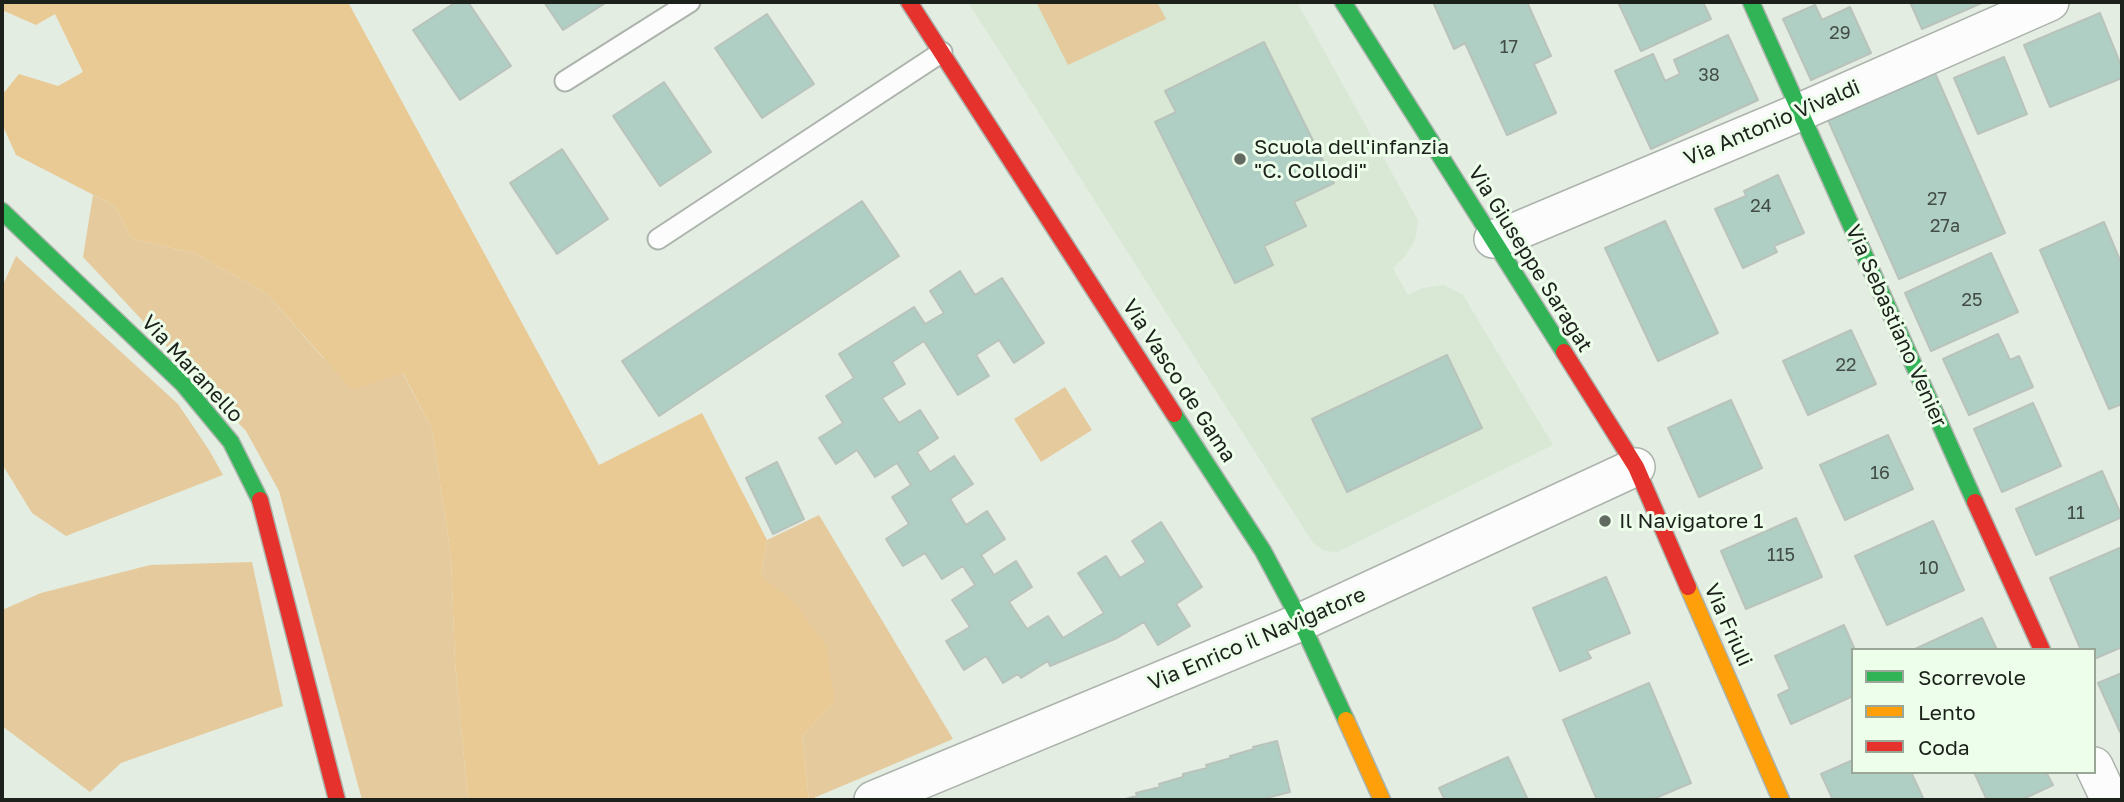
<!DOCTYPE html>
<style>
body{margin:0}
#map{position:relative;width:2124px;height:802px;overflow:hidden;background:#e4ede2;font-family:"Golos Text",sans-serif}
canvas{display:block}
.frame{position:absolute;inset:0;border:4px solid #1c221b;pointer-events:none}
.legend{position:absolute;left:1851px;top:648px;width:245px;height:126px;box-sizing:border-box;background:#edfeeb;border:2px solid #99a698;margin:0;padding:9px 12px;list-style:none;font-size:21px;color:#1c221b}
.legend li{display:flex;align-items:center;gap:14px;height:35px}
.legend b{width:35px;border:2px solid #99a698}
</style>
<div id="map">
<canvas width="2124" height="802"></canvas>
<div class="frame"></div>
<ul class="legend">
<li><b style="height:9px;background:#30b455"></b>Scorrevole</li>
<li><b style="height:9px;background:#ff9f0a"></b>Lento</li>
<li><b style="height:9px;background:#e5322d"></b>Coda</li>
</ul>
</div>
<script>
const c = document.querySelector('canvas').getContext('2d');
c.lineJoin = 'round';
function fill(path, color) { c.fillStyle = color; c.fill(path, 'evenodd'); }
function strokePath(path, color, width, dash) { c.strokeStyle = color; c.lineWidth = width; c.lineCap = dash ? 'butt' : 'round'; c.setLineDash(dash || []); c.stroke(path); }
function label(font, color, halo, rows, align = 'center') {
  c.font = font + ' "Golos Text",sans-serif'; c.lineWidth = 6; c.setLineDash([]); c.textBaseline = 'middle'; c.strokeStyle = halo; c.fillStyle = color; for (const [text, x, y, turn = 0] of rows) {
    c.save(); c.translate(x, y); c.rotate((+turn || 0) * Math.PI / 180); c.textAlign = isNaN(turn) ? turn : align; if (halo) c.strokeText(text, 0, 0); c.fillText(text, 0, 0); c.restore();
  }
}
const built = new Path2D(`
 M968,2H1297L1418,220L1415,240L1405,256L1393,268L1400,281L1408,295L1423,288L1444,285L1463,295L1553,445L1337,552L1324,551L1313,543Z`);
const green = new Path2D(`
 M1036,2H1157L1166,19L1068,65Z
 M93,195L115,206L132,239L194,253L266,293L324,359L402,372L432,429L451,557L455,662L468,800H362L279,491L246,431L83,257Z
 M16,256L178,404L209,450L223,475L66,536L32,513L2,464V287Z
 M1065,387L1092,430L1041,462L1014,419Z
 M819,515L953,739L809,800L802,736L835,702L761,576L767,540Z
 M252,562L283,706L121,763L90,792L2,726V610L41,593L150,565Z`);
const forest = new Path2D(`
 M2,2H348L599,465L702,413L767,540L761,576L795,603L826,646L835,702L802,736L809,800H468L455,662L451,557L432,429L403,373L352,390L266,293L194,253L132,239L115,206L16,155L2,124V95L19,74L58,86L83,72L55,14L36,25L2,10Z`);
const building = new Path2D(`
 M456,2H468L511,66L460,100L413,30Z
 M544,2H607L563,30Z
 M1433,2H1527L1551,56L1534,64L1556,113L1507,135L1465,43L1454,49Z
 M1618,2H1703L1711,19L1641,51Z
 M1910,2H1984L1922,29Z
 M1815,5L1822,20L1850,7L1871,53L1811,80L1783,19Z
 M2100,13L2122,68V78L2050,107L2024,45Z
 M767,14L814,84L762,118L715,48Z
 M1728,35L1758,100L1651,149L1615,71L1653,54L1665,81L1680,74L1674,60Z
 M1264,42L1334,183L1294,202L1306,226L1264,246L1273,265L1235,283L1155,122L1176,112L1165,91Z
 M2004,57L2027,114L1978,134L1954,78Z
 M1935,73L2005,233L1899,279L1828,120Z
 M664,82L711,152L660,186L613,116Z
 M562,149L608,219L557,254L510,183Z
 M1778,175L1804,233L1774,246L1777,252L1743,268L1715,209L1746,196L1744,191Z
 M862,201L899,256L659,416L622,361Z
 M1665,221L1718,333L1658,361L1605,248Z
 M2104,222L2122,265V404L2109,409L2040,250Z
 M1991,253L2018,312L1931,351L1905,293Z
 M960,271L975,295L1002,278L1044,343L1014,363L999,340L976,355L989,376L958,395L924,341L892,362L905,384L882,398L899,423L920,410L938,438L917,452L930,472L954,456L973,484L950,499L966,525L987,511L1005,539L981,555L994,575L1016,561L1032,587L1009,602L1027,629L1048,616L1063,638L1104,613L1078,573L1106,556L1120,578L1146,562L1132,541L1161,522L1202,587L1176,604L1190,626L1158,645L1144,622L1117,638L1050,666L1048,661L1021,678L1018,674L1003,683L986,656L964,670L946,641L970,627L952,600L975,585L963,566L942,579L925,553L903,566L886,539L909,524L892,497L911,485L897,463L875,477L857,450L836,464L819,438L843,423L826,396L854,378L839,354L914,307L925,324L944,313L930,291Z
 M1851,330L1876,384L1808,415L1783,361Z
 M1998,334L2010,360L2019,356L2033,387L1969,415L1943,359Z
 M1447,355L1482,428L1347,492L1312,419Z
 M1731,400L1762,468L1699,497L1668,428Z
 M2033,403L2061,466L2002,492L1974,429Z
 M1888,435L1913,489L1845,520L1820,465Z
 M777,462L804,519L773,534L746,478Z
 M2102,471L2122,517L2036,555L2016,509Z
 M1796,518L1822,577L1746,609L1721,551Z
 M1933,521L1964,590L1887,625L1855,556Z
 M2122,547V647L2094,659V650H2081L2050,578Z
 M1606,577L1630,633L1587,651L1591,658L1560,671L1533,608Z
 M1982,618L1997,650H1913Z
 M1844,625L1855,650H1853V696L1791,724L1778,695L1790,689L1775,656Z
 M2122,673V731L2120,732L2098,683Z
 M1649,683L1691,783L1651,800H1597L1563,720Z
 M1277,741L1290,792L1266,798V800H1121L1137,796L1136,793L1160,787L1159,784L1183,777V774L1207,768L1206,765L1231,758L1230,756L1254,749L1253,747Z
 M1508,757L1528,800H1445L1439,788Z
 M1853,760V772H1911L1924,800H1833L1821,774Z
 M1974,772H2046L2053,785L2021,800H1987Z`);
const lane = new Path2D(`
 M565,81L690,2
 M658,239L942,52`);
const street = new Path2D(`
 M1493,239L1517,231L1800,112L2050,2
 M2094,766L2110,800
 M873,800L1301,622L1636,467`);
const fast = new Path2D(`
 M1343,2L1564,352
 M1751,2L1975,502
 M2,211L183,384L231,442L260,500
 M1174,414L1263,551L1301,622L1346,720`);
const slow = new Path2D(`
 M1688,587L1781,800
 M1346,720L1382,800`);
const jam = new Path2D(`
 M909,2L1174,414
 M1564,352L1636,467L1688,587
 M260,500L337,800
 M1975,502L2042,650`);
const markers = [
 [1240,159,7,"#626961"],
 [1605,521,7,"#626961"]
];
const numberNames = [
 ["29",1840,33],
 ["17",1509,47],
 ["38",1709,75],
 ["27",1937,199],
 ["24",1761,206],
 ["27a",1945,226],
 ["25",1972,300],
 ["22",1846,365],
 ["16",1880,473],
 ["11",2076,513],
 ["115",1781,555],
 ["10",1929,568]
];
const streetNames = [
 ["Via Antonio Vivaldi",1772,123,-23],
 ["Via Giuseppe Saragat",1530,259,58],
 ["Via Sebastiano Venier",1896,326,66],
 ["Via Maranello",192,369,47],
 ["Via Vasco de Gama",1179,381,57],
 ["Via Friuli",1728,625,66],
 ["Via Enrico il Navigatore",1257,639,-23]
];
const poiNames = [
 ["Scuola dell'infanzia",1254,147],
 ["\"C. Collodi\"",1254,171],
 ["Il Navigatore 1",1619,521]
];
fill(built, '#d8e8d5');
fill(green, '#e5ca9d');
fill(forest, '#e9ca95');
fill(building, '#b0cfc4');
strokePath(building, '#b9c3bc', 2);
strokePath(lane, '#acb3ac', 23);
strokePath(street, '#acb3ac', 40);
strokePath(fast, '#acb3ac', 19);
strokePath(slow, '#acb3ac', 19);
strokePath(jam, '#acb3ac', 19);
strokePath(lane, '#fbfcfb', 19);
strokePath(street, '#fbfcfb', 37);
strokePath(fast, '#30b455', 16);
strokePath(slow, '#ff9f0a', 16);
strokePath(jam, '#e5322d', 16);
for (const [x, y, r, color] of markers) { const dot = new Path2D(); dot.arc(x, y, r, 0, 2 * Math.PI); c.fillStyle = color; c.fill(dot); strokePath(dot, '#edfeeb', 2.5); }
label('18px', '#414d45', null, numberNames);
label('21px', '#1c221b', '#edfeeb', streetNames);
label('21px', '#1c221b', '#edfeeb', poiNames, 'left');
</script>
